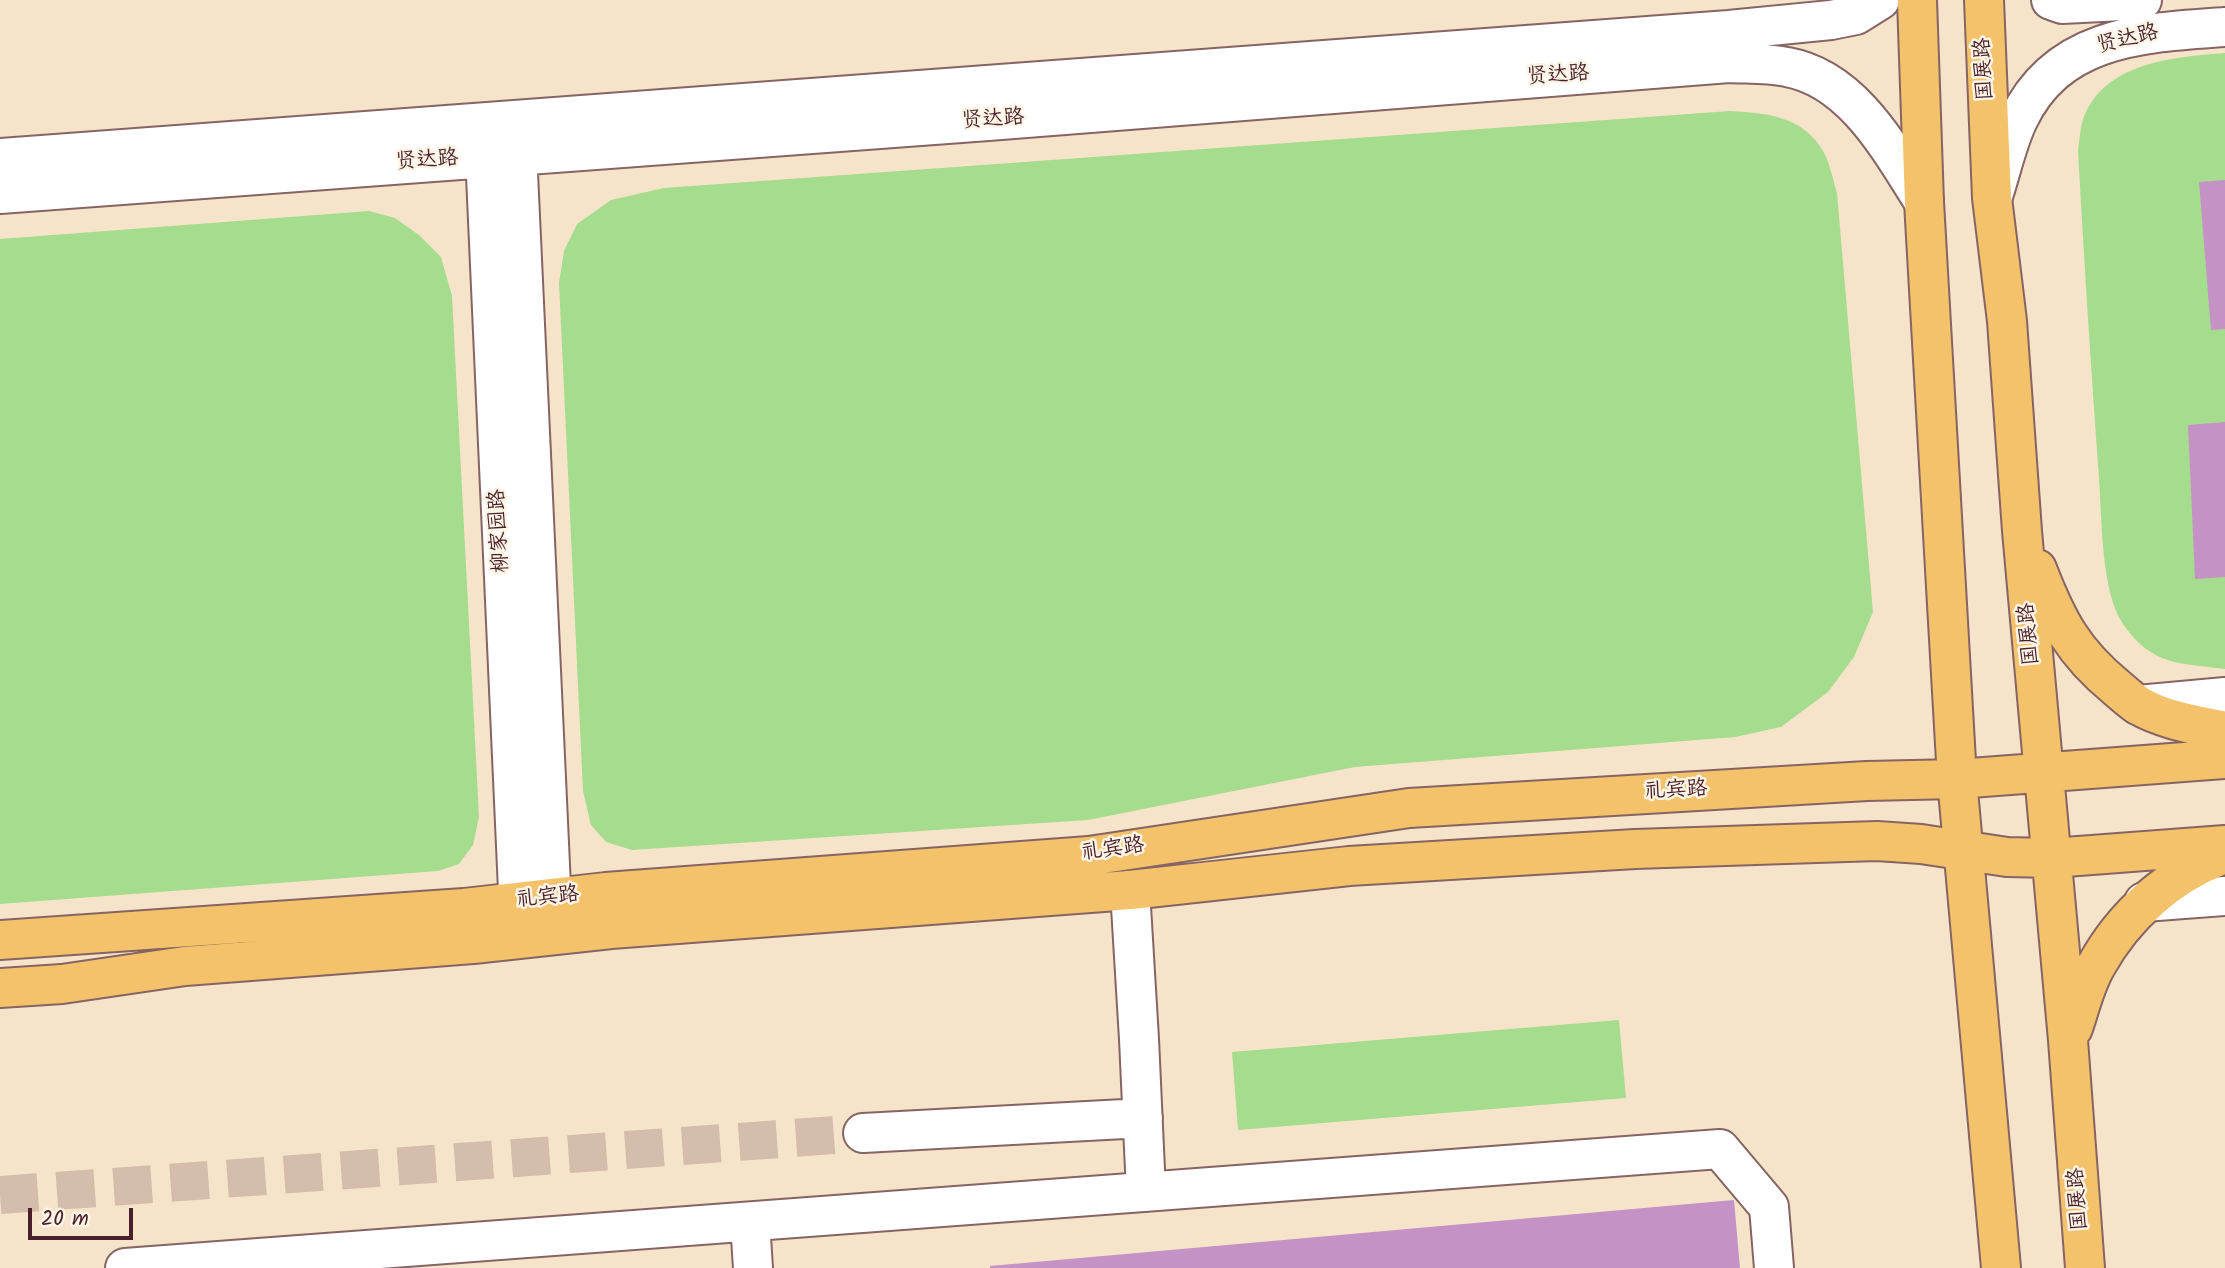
<!DOCTYPE html>
<meta charset="utf-8">
<style>
body{margin:0}
#map{position:relative;width:2225px;height:1268px;overflow:hidden;background:#f6e4ca;font-family:Kalam,sans-serif}
canvas{display:block}
.scale{position:absolute;left:28px;top:1208px;width:105px;height:32px;box-sizing:border-box;border:4px solid #4a1f2b;border-top:0;padding-left:9px;font-size:21px;line-height:24px;white-space:nowrap;color:#4a1f2b;-webkit-text-stroke:5px #fcf5e5;paint-order:stroke}
</style>
<div id="map">
<canvas width="2225" height="1268"></canvas>
<div class="scale">20 m</div>
</div>
<script>
const c = document.querySelector('canvas').getContext('2d');
c.lineJoin = 'round';
function fill(path, color) { c.fillStyle = color; c.fill(path, 'evenodd'); }
function strokePath(path, color, width, dash) { c.strokeStyle = color; c.lineWidth = width; c.lineCap = dash ? 'butt' : 'round'; c.setLineDash(dash || []); c.stroke(path); }
function label(font, color, halo, rows, align = 'center') {
  c.font = font + ' Kalam,"LXGW WenKai TC",sans-serif'; c.lineWidth = 5; c.setLineDash([]); c.textBaseline = 'middle'; c.strokeStyle = halo; c.fillStyle = color; for (const [text, x, y, turn = 0] of rows) {
    c.save(); c.translate(x, y); c.rotate((+turn || 0) * Math.PI / 180); c.textAlign = isNaN(turn) ? turn : align; if (halo) c.strokeText(text, 0, 0); c.fillText(text, 0, 0); c.restore();
  }
}
const green = new Path2D(`
 M2225,53V669C2179,663 2152,666 2123,624C2101,592 2102,519 2099,479C2091,370 2084,260 2078,151C2079,142 2080,132 2082,123C2100,63 2172,57 2225,53Z
 M1730,111C1766,113 1803,116 1823,151C1830,163 1833,180 1837,193L1873,612L1854,657L1828,692L1781,727L1735,737L1355,767L1088,820L632,850L606,842L591,825L583,791L559,283L564,251L577,224L611,200L664,188Z
 M369,211L395,218L419,235L441,257L452,296L479,817L473,845L459,864L438,871L0,904V239Z
 M1619,1020L1626,1098L1238,1130L1232,1052Z`);
const building = new Path2D(`
 M2225,180V329L2211,330L2199,182Z
 M2225,422V577L2195,579L2188,425Z
 M1734,1200L1740,1268H990V1266Z`);
const minorTunnel = new Path2D(`
 M0,1195L863,1133`);
const minor = new Path2D(`
 M2051,0L2062,4L2142,0
 M516,130L553,930
 M484,131L520,935
 M0,158L1729,30L1831,20L1856,15L1880,0
 M0,194L988,121L1729,63C1748,64 1768,63 1787,67C1854,79 1891,151 1924,202
 M1993,196C2001,172 2007,143 2018,120C2058,35 2143,33 2225,27
 M2138,705L2225,697
 M1130,890L1139,1039L1146,1192
 M2144,902L2225,896
 M863,1133L1143,1118
 M750,1222L753,1268
 M125,1268L1720,1149L1769,1207L1774,1268`);
const major = new Path2D(`
 M1917,0L1924,202L1957,779L2001,1268
 M1984,0L1992,198L2007,321L2022,531L2068,1040L2085,1268
 M2037,569C2057,621 2073,652 2117,688C2123,693 2130,700 2138,705C2163,720 2197,725 2225,731
 M0,940L464,908L606,892L1089,856L1409,808L1867,781L1957,779L2225,759
 M0,988L62,984L185,966L473,944L611,929L1130,890L1349,866L1635,849L1877,841L1921,844L2007,857L2052,858L2225,845
 M2073,1028C2080,1008 2085,985 2096,966C2124,915 2170,874 2225,854`);
const streetNames = [
 ["贤达路",2128,41,-14],
 ["国展路",1986,69,-93],
 ["贤达路",1558,77,-4],
 ["贤达路",993,121,-4],
 ["贤达路",427,162,-4],
 ["柳家园路",501,531,-93],
 ["国展路",2031,634,-95],
 ["礼宾路",1676,792,-3],
 ["礼宾路",1113,851,-8],
 ["礼宾路",548,899,-6],
 ["国展路",2080,1199,-94]
];
fill(green, '#a6dc8d');
fill(building, '#c592c6');
strokePath(minorTunnel, '#d4bdaa', 38, [38, 19]);
strokePath(minor, '#866463', 42);
strokePath(major, '#866463', 42);
strokePath(minor, '#fff', 38);
strokePath(major, '#f4c26a', 38);
label('21px', '#4a1f2b', '#fcf5e5', streetNames);
</script>
